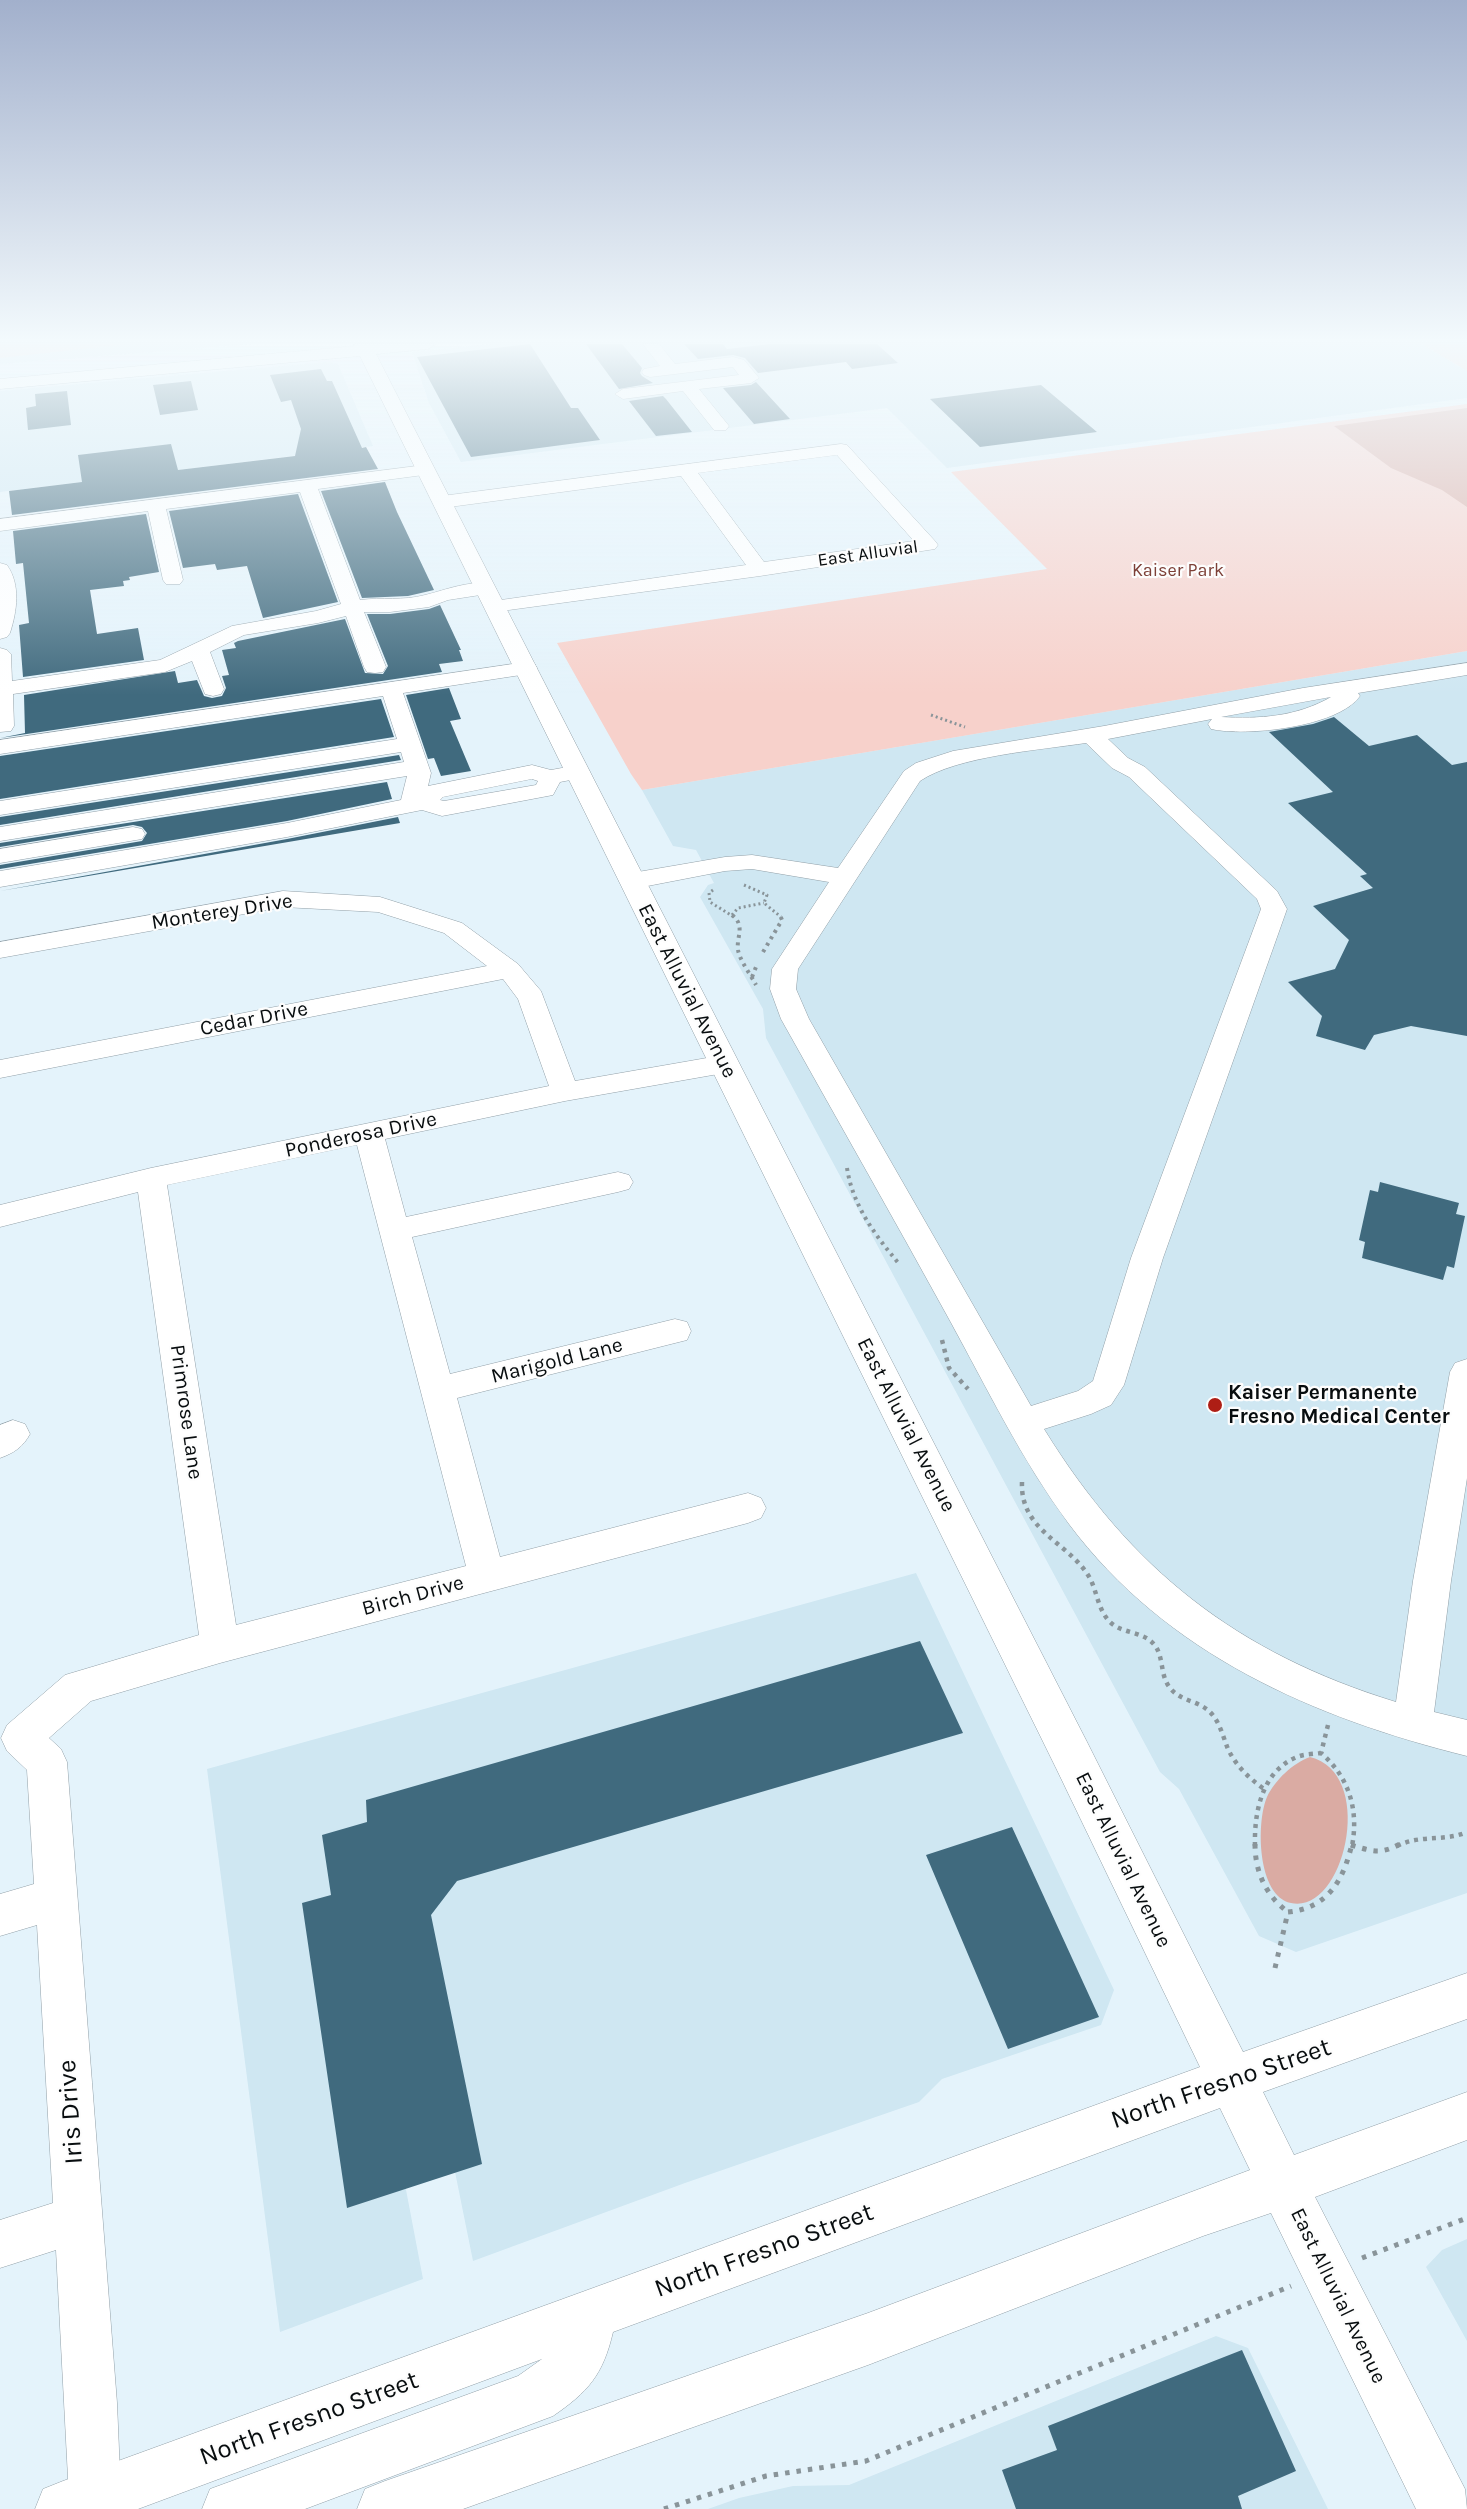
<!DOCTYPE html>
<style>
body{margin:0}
canvas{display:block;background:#e4f3fb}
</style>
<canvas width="1467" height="2509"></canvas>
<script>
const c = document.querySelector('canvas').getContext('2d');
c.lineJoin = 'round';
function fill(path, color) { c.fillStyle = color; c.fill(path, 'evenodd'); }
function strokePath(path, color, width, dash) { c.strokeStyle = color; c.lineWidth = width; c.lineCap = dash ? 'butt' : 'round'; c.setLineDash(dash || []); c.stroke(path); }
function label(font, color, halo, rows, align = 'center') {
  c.font = font + ' Karla,sans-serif'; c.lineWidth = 4.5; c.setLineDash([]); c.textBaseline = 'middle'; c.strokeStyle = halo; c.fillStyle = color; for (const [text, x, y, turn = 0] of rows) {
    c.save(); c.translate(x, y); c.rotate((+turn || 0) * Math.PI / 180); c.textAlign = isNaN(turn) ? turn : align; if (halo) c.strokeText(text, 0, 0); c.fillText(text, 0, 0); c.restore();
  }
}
const built = new Path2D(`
 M0,344H253L0,364Z
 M491,344H1422L1467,371V398L947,468L887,408L461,462L429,403L412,352Z
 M328,362L338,364L373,446L0,492V391Z
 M1467,651V1893L1296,1952L1259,1936L1179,1789L1160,1772L766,1038L763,1009L700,897L708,885L714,883L696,850L673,846L642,790Z
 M916,1573L1114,1990L1101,2025L942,2079L919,2102L685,2183L473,2261L452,2157L403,2174L423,2279L280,2332L207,1769Z
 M1467,2239V2341L1426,2267L1442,2250Z
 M1216,2336L1248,2348L1328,2509H708L739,2498L793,2486L849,2485Z`);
const green = new Path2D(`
 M0,344H128L0,358Z
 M1422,344H1467V371Z
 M1467,404V651L642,790L631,774L557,643L1047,569L951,472Z`);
const water = new Path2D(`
 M1467,408V507L1442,490L1391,468L1334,426Z
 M1310,1757C1377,1773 1345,1915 1291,1903C1257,1896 1256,1822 1267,1797C1275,1780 1293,1763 1310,1757Z`);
const building = new Path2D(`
 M530,344L571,408H578L600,440L471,457L417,357Z
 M586,344H622L642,368L640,373L642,376L653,383L619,389Z
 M684,344H723L727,349L770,344H877L898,363L852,369L846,362L758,373L745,358L733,355L698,359Z
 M321,369L327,381H332L362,448L366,447L378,469L12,515L9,491L82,482L78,455L171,444L178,470L295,456L301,429L291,400L281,402L270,375Z
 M191,381L198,410L160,415L153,385Z
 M756,382L790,419L754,424L723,388L751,385Z
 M1041,385L1097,432L980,447L930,399Z
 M67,391L71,425L28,430L26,408L36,406L35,394Z
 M663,396L666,399L692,432L656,436L629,401Z
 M385,482L397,512L434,590L408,596L362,598L321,491Z
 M298,494L338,602L263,618L247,566L217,570L215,564L183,568L169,511Z
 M146,514L159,572L129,577L130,580L123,581L124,586L90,590L97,634L138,628L144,660L23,677L19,625L29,623L23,563L16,564L13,531Z
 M440,605L461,650H459L463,661L439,664L442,672L0,738L25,733L24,695L175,671L178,683L197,680L204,696L212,698L222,696L226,688L222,676L229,675L222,650L236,648L234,643L238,641L345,619L365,673L383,674L388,666L367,614H390L429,609Z
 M449,688L461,719L450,721L471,771L441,776L434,758L428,759L406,695Z
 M381,699L394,737L0,799V756Z
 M1334,717L1369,746L1417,735L1452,765L1467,762V1036L1411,1026L1374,1035L1365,1050L1316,1036L1322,1016L1288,982L1335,969L1349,940L1313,906L1373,888L1360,876L1367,874L1288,803L1333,792L1269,732L1313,724Z
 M399,755L401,760L0,825V817Z
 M387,782L392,799L287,821L0,869V865L142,841L147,833L142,827L133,825L0,847V843Z
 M398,817L400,823L0,891L287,839Z
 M1380,1182L1459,1203L1456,1214L1465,1216L1454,1268L1447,1266L1443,1280L1362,1258L1365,1242L1359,1240L1370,1190L1378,1192Z
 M920,1641L963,1733L457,1881L431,1915L482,2164L347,2208L302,1903L331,1895L322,1835L367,1822L366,1800Z
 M1012,1827L1099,2017L1008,2049L926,1855Z
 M1242,2350L1296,2471L1238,2496L1242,2509H1016L1002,2470L1057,2450L1048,2426Z`);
const pathFar3 = new Path2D(`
 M931,715L965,727
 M744,885L767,895L764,903L781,917
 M713,890L709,893L710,902L734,917
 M732,915L738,908L764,903`);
const pathFar2 = new Path2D(`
 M732,915C746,926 736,937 738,950C740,961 751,975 756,985
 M763,952L782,920L780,915
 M752,977L756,967
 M847,1168C853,1207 876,1236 900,1265`);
const pathFar1 = new Path2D(`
 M942,1340L949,1368L968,1389
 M1022,1482C1020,1530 1066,1541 1088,1575C1097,1589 1097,1608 1109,1621C1122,1635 1145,1630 1156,1647C1164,1660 1160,1677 1171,1689C1181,1701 1199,1701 1210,1712C1220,1722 1223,1737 1228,1749C1236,1766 1249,1778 1264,1789
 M1328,1725L1321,1753C1349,1777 1359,1810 1352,1846
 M1351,1845L1354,1846
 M1255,1846C1254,1812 1262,1771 1297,1757C1304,1754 1314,1754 1321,1753
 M1397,1846C1421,1834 1444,1842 1467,1832`);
const path = new Path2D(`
 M1255,1844C1255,1872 1266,1896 1288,1912
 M1351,1845C1372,1851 1380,1855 1400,1844
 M1275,1968L1288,1912C1328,1908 1343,1881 1352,1844
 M1362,2258L1467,2218
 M664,2509L766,2476L866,2461L1291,2286`);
const minor = new Path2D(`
 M643,344H659L675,364L733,357L744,360L759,378L751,383L699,389L729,426L726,430H714L683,391L623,399L615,394L623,389L739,375L733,367L650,377L644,375L642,372L644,369L660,366Z
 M841,444L847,445L935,541L938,545L935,549L760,576L494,612L487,610L484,606L487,602L746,565L681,476L442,508L435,506L433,502L435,498L442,496ZM837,455L914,541L764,562L698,473Z
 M425,465L431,466L434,470L431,474L318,489L360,600C382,597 403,601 425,595C446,590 471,579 493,585L496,589L493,593L448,600L429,607L390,612H364L386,667L383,672L375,673L367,672L364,667L346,616L318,623L244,635L210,652L224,689L221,694L213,696L205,694L192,661L165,672L13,694L14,726L11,731L0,732V648L7,650L11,654L12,681L160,660L232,626L316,611L341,604L300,492L166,509L183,580L180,584H166L163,580L148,511L0,531V519Z
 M0,563L7,565C21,585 17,611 10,633L7,637L0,639Z
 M526,662L534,663L537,668L534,673L403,693L431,773L428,786L532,765L551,770L578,765L586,767L590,772L586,777L560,782L553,795L442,816L422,810L287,837L0,887V871L287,823L401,800L407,776L0,841V827L404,762L401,752L0,815V801L397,739L383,696L0,754V740ZM532,779L538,781L536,785L444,801L440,800L443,797Z
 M1467,663V675L1358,693L1360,696C1339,727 1245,737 1211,729L1208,724L1212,719L1108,739L1128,758L1145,767L1277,891L1287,909L1163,1258L1124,1385L1111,1405L1091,1414L1044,1429C1131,1570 1237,1653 1396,1702L1413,1581L1450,1372L1455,1363L1467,1359V1478L1451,1581L1434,1712L1467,1720V1756C1314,1718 1166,1654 1069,1524C1022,1461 987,1388 949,1319C894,1219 837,1119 781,1019L770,989L772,969L829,882L752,869L725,871L632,889L623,886L619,881L623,876L632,873L725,857L752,855L838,868L904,771L916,763L953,751L1104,726L1303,688ZM1331,697C1296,717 1260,719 1221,717ZM1086,743L1112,768L1129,777L1257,899L1261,909L1131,1258L1093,1381L1078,1391L1031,1406L809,1019L796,989L798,969L920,781C957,756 1040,750 1086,743Z
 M133,827L142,829L145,834L142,839L0,863V849Z
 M283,891L380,897L462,923L518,964L541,991L575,1081L724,1055L734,1058L738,1064L734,1070L724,1073L565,1101L385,1139L406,1217L618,1172L629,1175L633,1182L629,1189L618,1192L412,1237L450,1374L675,1319L687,1322L691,1331L687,1340L675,1343L457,1398L500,1557L748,1493L761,1498L766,1508L761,1518L748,1523L220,1663L91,1701L49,1738L61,1749L67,1762L117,2403L121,2497L116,2509H74L69,2497L56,2250L0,2268V2220L53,2203L37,1925L0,1936V1894L34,1884L27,1770L7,1751L1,1738L7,1725L65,1675L199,1635L138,1192L0,1227V1205L151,1168L549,1086L518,999L503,979L0,1078V1060L487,966L444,933L378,912L283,907L0,958V942ZM357,1145L466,1566L236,1625L167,1185Z
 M13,1420L25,1424L30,1434C23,1447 14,1453 0,1458V1425Z`);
const major = new Path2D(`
 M354,344H436L428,349L376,354L1086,1740L1243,2052L1467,1973V2019L1263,2092L1294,2155L1467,2092V2140L1315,2197L1465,2489L1467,2509H1416L1271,2213L1203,2236L868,2365L463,2509H357L365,2489L385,2481L868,2313L1250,2170L1220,2108L613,2332C603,2375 588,2392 553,2416L305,2509H202L210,2489L518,2376L542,2359L138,2509H35L43,2489L63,2481L1200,2067L1056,1768L360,356L0,389V379L355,346Z`);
const markers = [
 [1215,1405,8,"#ae1e15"]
];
const farStreetnames = [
 ["East Alluvial",868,554,-8]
];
const farParknames = [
 ["Kaiser Park",1178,571]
];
const streetNames = [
 ["Monterey Drive",222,912,-9],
 ["East Alluvial Avenue",687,991,63],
 ["Cedar Drive",254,1019,-11],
 ["Ponderosa Drive",361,1135,-12],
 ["Marigold Lane",557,1361,-14],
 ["Primrose Lane",186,1412,82],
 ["East Alluvial Avenue",906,1425,63],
 ["Birch Drive",413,1596,-15],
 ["East Alluvial Avenue",1123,1860,64],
 ["East Alluvial Avenue",1338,2296,64]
];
const poiNames = [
 ["Kaiser Permanente",1228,1393],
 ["Fresno Medical Center",1228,1417]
];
const nearStreetnames = [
 ["North Fresno Street",1221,2084,-19],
 ["Iris Drive",71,2112,-94],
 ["North Fresno Street",764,2251,-20],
 ["North Fresno Street",309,2419,-20]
];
fill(built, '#cfe7f2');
fill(green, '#f7d1cb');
fill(water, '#daaba3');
fill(building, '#406a7e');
strokePath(minor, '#92a0a8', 1);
strokePath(major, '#92a0a8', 1);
strokePath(pathFar3, '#899499', 3, [2, 3]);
strokePath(pathFar2, '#899499', 4, [3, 4.5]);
strokePath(pathFar1, '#899499', 4.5, [4, 5]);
strokePath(path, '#899499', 5, [4.5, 7]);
fill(minor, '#fff');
fill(major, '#fff');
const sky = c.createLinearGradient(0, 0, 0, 695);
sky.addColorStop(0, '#a2b0cc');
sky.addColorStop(0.49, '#f3fafd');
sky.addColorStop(1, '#f3fafd00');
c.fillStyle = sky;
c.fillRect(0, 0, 1467, 695);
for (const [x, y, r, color] of markers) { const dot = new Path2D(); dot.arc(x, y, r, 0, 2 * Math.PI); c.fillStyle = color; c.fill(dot); strokePath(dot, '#fdfdfd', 2); }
label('18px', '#080d0f', '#fdfdfd', farStreetnames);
label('18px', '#7d4037', '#fdfdfd', farParknames);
label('21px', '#080d0f', '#fdfdfd', streetNames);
label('bold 21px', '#080d0f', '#fdfdfd', poiNames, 'left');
label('26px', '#080d0f', '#fdfdfd', nearStreetnames);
</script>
